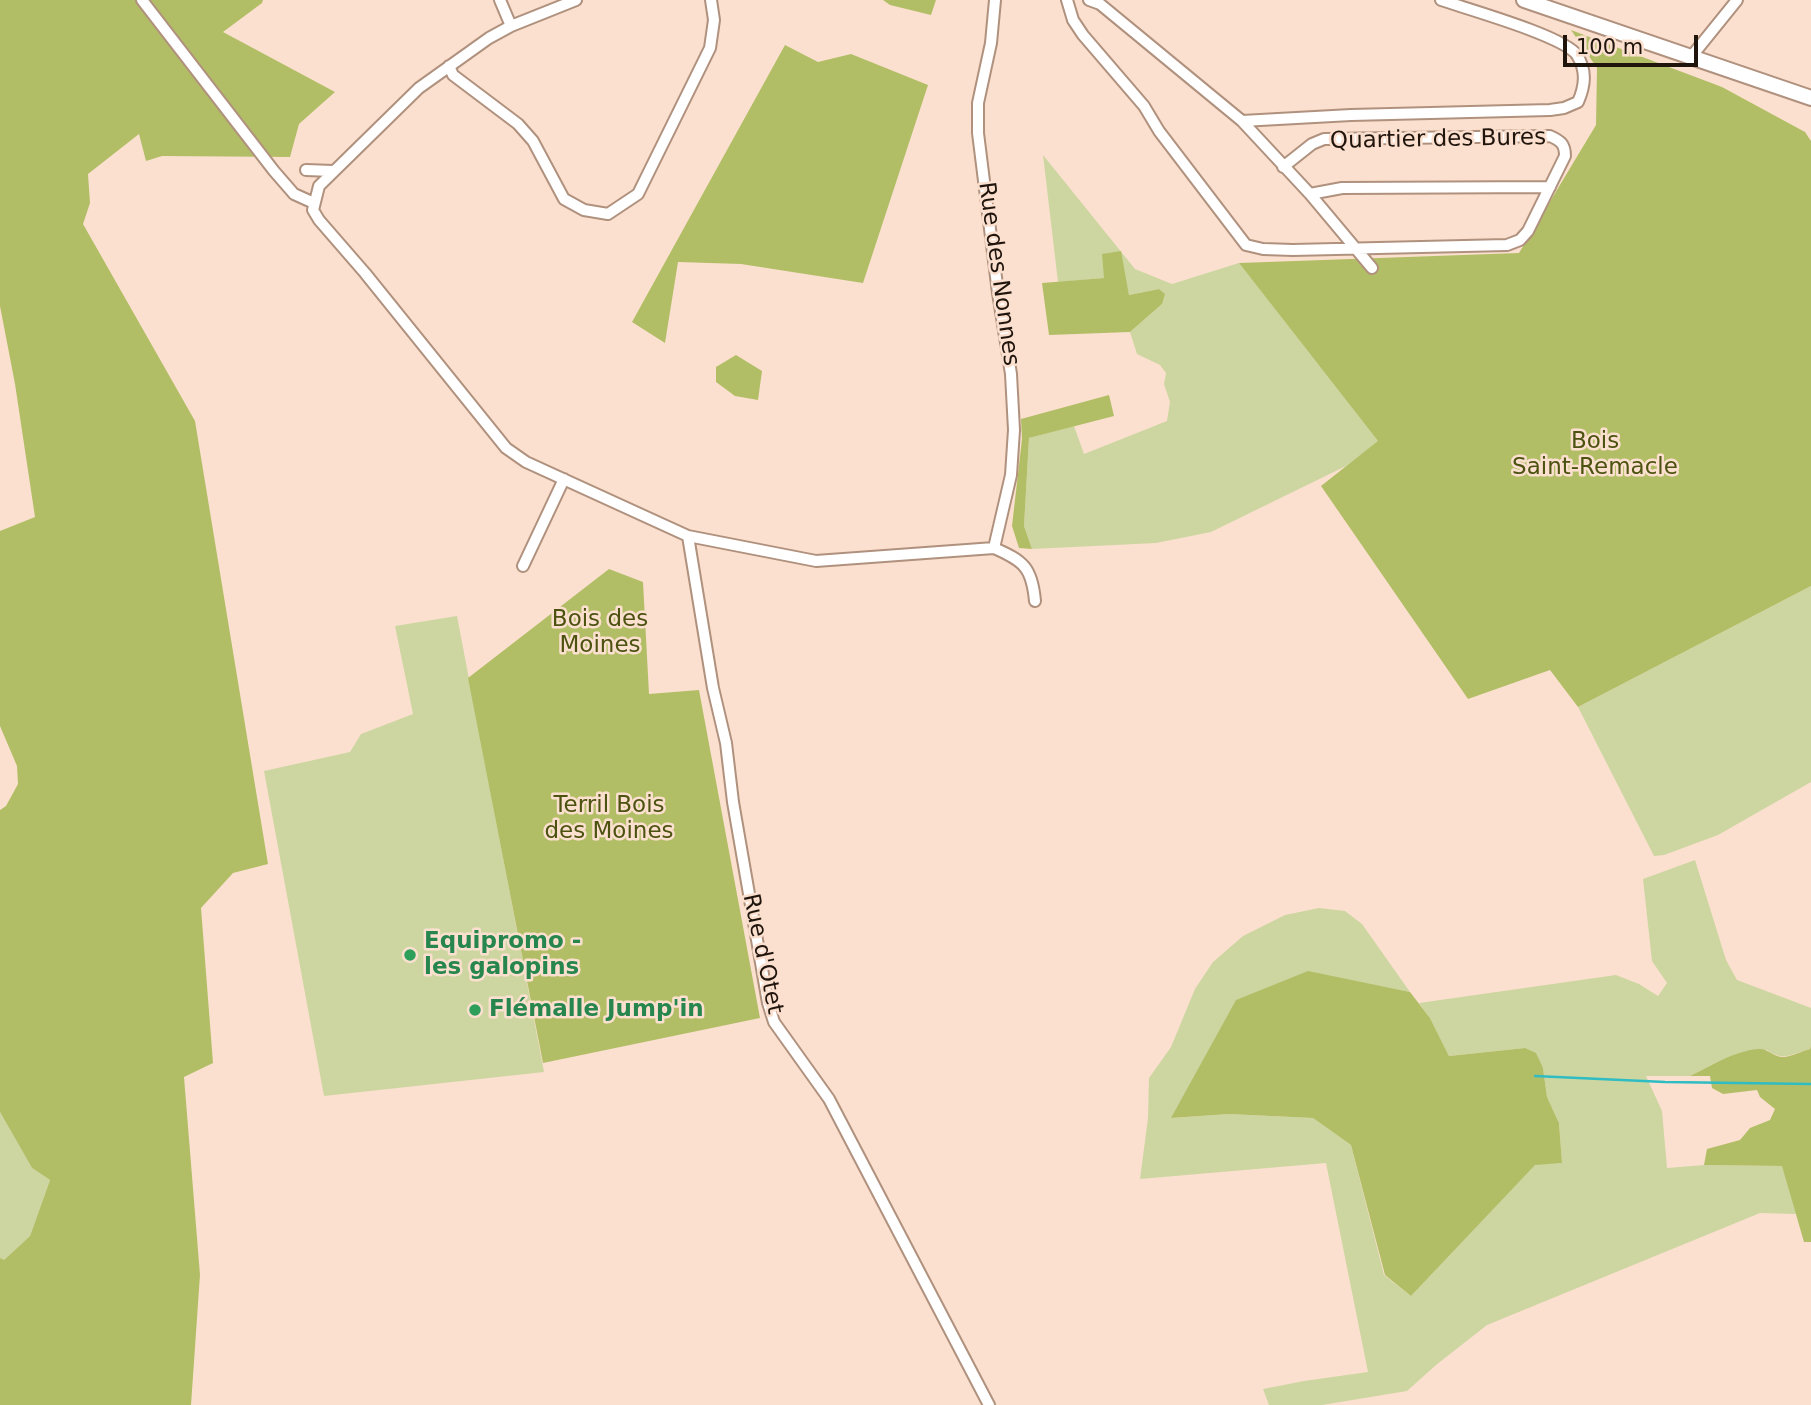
<!DOCTYPE html>
<meta charset="utf-8">
<style>
body{margin:0}
#map{position:relative;width:1811px;height:1405px;overflow:hidden;background:#fbe0cf;font-family:"DejaVu Sans",sans-serif}
canvas{display:block}
.scale{position:absolute;left:1563px;top:35px;width:135px;height:32px;box-sizing:border-box;border:4px solid #20150d;border-top:0;padding-left:9px;font-size:21px;line-height:24px;white-space:nowrap;color:#20150d;-webkit-text-stroke:5px #fbe0cf;paint-order:stroke}
</style>
<div id="map">
<canvas width="1811" height="1405"></canvas>
<div class="scale">100 m</div>
</div>
<script>
const c = document.querySelector('canvas').getContext('2d');
c.lineJoin = 'round';
function fill(path, color) { c.fillStyle = color; c.fill(path, 'evenodd'); }
function strokePath(path, color, width, dash) { c.strokeStyle = color; c.lineWidth = width; c.lineCap = dash ? 'butt' : 'round'; c.setLineDash(dash || []); c.stroke(path); }
function label(font, color, halo, rows, align = 'center') {
  c.font = font + ' "DejaVu Sans",sans-serif'; c.lineWidth = 5; c.setLineDash([]); c.textBaseline = 'middle'; c.strokeStyle = halo; c.fillStyle = color; for (const [text, x, y, turn = 0] of rows) {
    c.save(); c.translate(x, y); c.rotate((+turn || 0) * Math.PI / 180); c.textAlign = isNaN(turn) ? turn : align; if (halo) c.strokeText(text, 0, 0); c.fillText(text, 0, 0); c.restore();
  }
}
const green = new Path2D(`
 M1043,155L1135,269L1172,284L1239,263L1379,442L1346,466L1211,532L1156,543L1032,549L1024,526L1029,438L1074,426L1084,454L1167,421L1170,402L1164,384L1166,373L1160,365L1137,354L1130,332L1162,304L1159,289L1129,295L1120,251L1104,278L1058,282Z
 M1811,586V782L1718,835L1664,855L1654,856L1578,707Z
 M457,616L544,1072L324,1096L264,771L350,752L361,734L413,714L395,626Z
 M1695,860L1726,960L1737,980L1811,1008V1046L1810,1049C1791,1054 1784,1062 1767,1050L1717,1062L1690,1076H1646L1662,1111L1667,1168L1704,1165L1783,1166L1796,1214L1760,1213L1487,1325L1436,1365L1407,1391L1322,1405H1269L1263,1389L1304,1381L1368,1372L1326,1163L1140,1179L1148,1118L1149,1078L1171,1047L1195,989L1213,962L1243,936L1285,915L1319,908L1345,911L1362,924L1410,992L1308,972L1172,1118L1229,1114L1313,1118L1351,1145L1384,1275L1411,1296L1535,1164L1562,1163L1559,1123L1547,1097L1543,1068L1525,1048L1449,1056L1430,1018L1419,1003L1616,975L1639,984L1658,996L1667,983L1652,961L1643,879Z
 M0,1112L32,1168L50,1180L30,1236L3,1261L0,1258Z`);
const forest = new Path2D(`
 M0,0H263L262,3L223,32L335,92L299,124L290,157L162,156L146,161L139,134L88,174L90,203L83,224L195,421L268,864L233,873L201,908L213,1063L184,1077L200,1275L191,1405H0V1258L4,1260L30,1236L50,1180L32,1168L0,1112V810L6,806L18,784L17,766L0,726V531L35,517L15,384L0,306Z
 M883,0H936L931,15L890,5Z
 M1571,30L1722,87L1805,132L1811,141V586L1578,707L1550,670L1468,699L1321,486L1378,441L1239,263L1519,253L1596,125L1597,68Z
 M785,45L818,62L851,54L928,85L863,283L741,264L678,262L665,343L632,322Z
 M1121,251L1129,295L1159,289L1165,294L1162,304L1130,332L1049,335L1042,283L1104,278L1102,254Z
 M736,355L762,371L758,400L735,396L716,382V367Z
 M1109,395L1114,416L1029,438L1024,526L1032,549L1019,548L1012,526L1022,439L1021,419Z
 M609,569L643,582L649,694L699,690L760,1018L543,1063L468,678Z
 M1308,971L1410,992L1430,1018L1449,1056L1525,1048L1536,1053L1543,1068L1547,1097L1559,1123L1562,1163L1535,1165L1411,1296L1385,1275L1351,1145L1313,1118L1229,1114L1171,1118L1236,1000Z
 M1811,1046V1242H1804L1782,1166L1704,1165L1707,1149L1740,1140L1750,1128L1770,1120L1775,1109L1760,1097L1757,1090L1723,1094L1712,1088L1710,1076H1690C1711,1066 1734,1051 1758,1049C1768,1048 1773,1057 1783,1057C1791,1057 1802,1051 1810,1049Z`);
const stream = new Path2D(`
 M1535,1076L1665,1082L1811,1084`);
const street = new Path2D(`
 M142,0L274,171L294,194L314,203
 M500,0L511,26
 M576,0L511,26L489,38L419,88L319,186L313,210L319,220L365,273L506,448L526,462L688,536L816,561L994,548C1024,561 1032,568 1035,601
 M1067,0L1073,20L1083,35L1144,106L1159,131L1246,245L1263,249L1293,250L1507,245L1520,240L1528,231L1565,156C1565,144 1561,141 1550,136L1324,139L1312,144L1283,167
 M1089,0L1100,4L1242,121L1310,194L1372,268
 M1691,57L1737,0
 M449,66L453,75L518,124L533,141L564,199L584,210L608,214L638,194L710,48L714,20L711,0
 M1242,121L1351,115L1550,110L1564,108L1578,102C1585,86 1587,71 1577,55C1564,36 1467,9 1441,0
 M306,170L333,171
 M1310,194L1342,188L1550,187
 M688,536L713,688L726,743L733,802L768,1003L774,1022L829,1099L989,1405
 M994,548L1011,475L1014,430L1011,374L998,293L978,133V103L991,43L995,0
 M523,566L564,479`);
const secondary = new Path2D(`
 M1524,0L1811,98`);
const markers = [
 [410,955,7,"#2e9e5b"],
 [475,1010,7,"#2e9e5b"]
];
const streetNames = [
 ["Quartier des Bures",1438,140,-1],
 ["Rue des Nonnes",998,274,82],
 ["Rue d'Otet",762,954,78]
];
const parkNames = [
 ["Bois",1595,442],
 ["Saint-Remacle",1595,468],
 ["Bois des",600,620],
 ["Moines",600,646],
 ["Terril Bois",609,806],
 ["des Moines",609,832]
];
const leisureNames = [
 ["Equipromo -",424,942],
 ["les galopins",424,968],
 ["Flémalle Jump'in",489,1010]
];
fill(green, '#cdd6a1');
fill(forest, '#b2be66');
strokePath(stream, '#30bcc3', 2.5);
strokePath(street, '#b0917e', 14);
strokePath(secondary, '#b0917e', 18);
strokePath(street, '#fff', 10);
strokePath(secondary, '#fff', 14);
for (const [x, y, r, color] of markers) { const dot = new Path2D(); dot.arc(x, y, r, 0, 2 * Math.PI); c.fillStyle = color; c.fill(dot); strokePath(dot, '#fbe0cf', 2.5); }
label('23px', '#20150d', '#fbe0cf', streetNames);
label('23px', '#4c5210', '#fbe0cf', parkNames);
label('bold 23px', '#27864d', '#fbe0cf', leisureNames, 'left');
</script>
